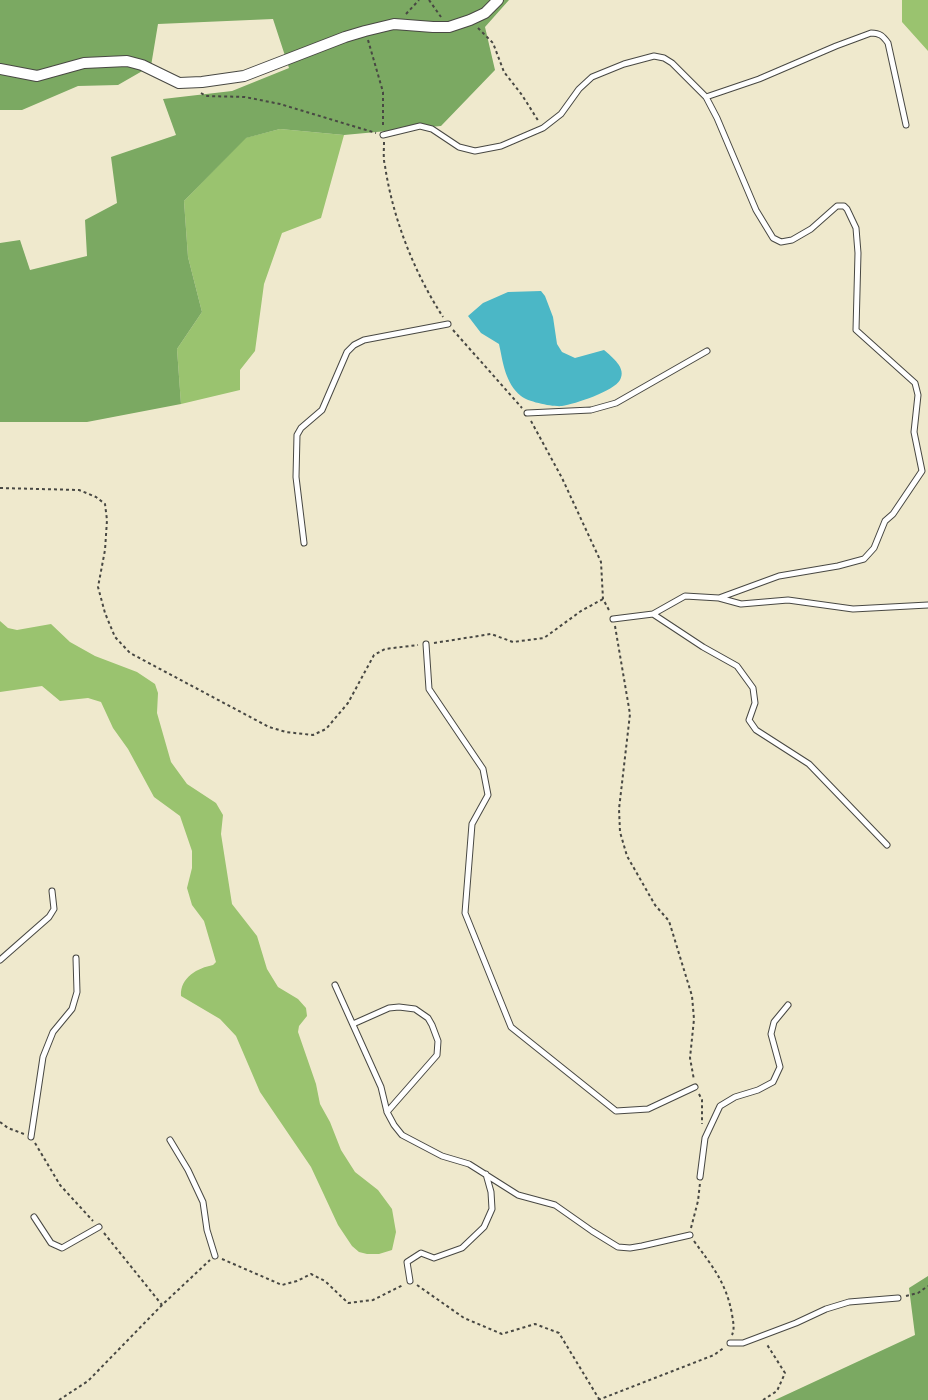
<!DOCTYPE html>
<style>
body{margin:0}
canvas{display:block;background:#efe9cd}
</style>
<canvas width="928" height="1400"></canvas>
<script>
const c = document.querySelector('canvas').getContext('2d');
c.lineJoin = 'round';
function fill(path, color) { c.fillStyle = color; c.fill(path, 'evenodd'); }
function strokePath(path, color, width, dash) { c.strokeStyle = color; c.lineWidth = width; c.lineCap = dash ? 'butt' : 'round'; c.setLineDash(dash || []); c.stroke(path); }
const green = new Path2D(`
 M902,0H928V51L902,22Z
 M280,129L344,135L321,218L282,233L264,284L255,351L240,370V390L181,404L177,349L202,312L188,257L184,201L245,138Z
 M0,621L8,628L17,630L51,624L70,642L95,656L137,672L155,684L158,693L157,713L171,762L187,784L216,803L223,815L221,834L232,904L257,936L267,969L278,987L298,999L306,1008L307,1016L299,1026L298,1032L316,1084L320,1104L330,1122L341,1150L355,1172L378,1190L392,1209L396,1232L392,1250L379,1254H367L359,1252L352,1246L338,1225L311,1167L260,1092L236,1036L220,1019L181,996C180,977 198,968 213,965L216,962L204,921L192,905L187,888L192,868V851L180,816L154,797L128,749L113,728L101,702L88,698L60,701L42,686L0,692Z`);
const forest = new Path2D(`
 M0,0H509L485,27L495,70L441,126L344,135L280,129L246,138L184,201L188,257L202,312L177,349L181,404L87,422H0V243L20,240L30,270L87,256L85,220L117,203L111,157L176,135L163,99L232,91L289,68L273,19L158,24L151,66L118,85L78,86L22,110H0Z
 M928,1276V1400H775L915,1335L909,1288Z`);
const water = new Path2D(`
 M541,291L545,296L553,317L557,344L562,352L575,358L604,350C612,357 627,368 620,380C614,391 575,404 562,406C553,407 528,402 521,396C505,383 503,362 499,344L481,333L468,316L483,303L508,292Z`);
const path = new Path2D(`
 M429,0L441,17
 M406,14L419,0
 M478,28L493,43L504,72L522,95L539,122
 M368,40L383,92V127
 M201,93L206,96L245,97L280,104L376,133
 M384,142C384,150 383,158 385,166C393,219 414,272 443,317
 M453,330L522,408
 M531,421L562,478L601,562L603,599L610,612
 M0,488L79,490L96,497L105,504L107,520L105,550L98,587L105,613L115,637L130,653L269,727L286,732L313,735L326,729L348,703L374,655L385,649L418,645
 M615,626L630,714L619,809L620,832L627,856L655,905L669,921L692,996L694,1019L690,1058L694,1080
 M434,643L491,634L513,642L544,638L581,611L603,599
 M699,1094L702,1100V1124
 M0,1122L8,1128L24,1134
 M35,1143L60,1185L93,1221
 M691,1228L698,1201L700,1183
 M104,1233L162,1305
 M694,1241C712,1266 726,1282 732,1314C733,1322 735,1328 732,1335
 M222,1259L282,1285L297,1281L311,1274L325,1281L348,1303L373,1300L403,1285
 M417,1285L464,1318L502,1334L535,1324L559,1333L599,1399
 M906,1296L918,1293L928,1286
 M59,1400L88,1381L162,1305L210,1260
 M598,1400L714,1355L725,1347
 M763,1400L777,1391L785,1373L766,1343`);
const service = new Path2D(`
 M706,97L759,79L836,46L871,33C880,33 883,36 888,43L906,125
 M383,135L420,126L432,129L459,147L475,151L501,146L543,128L561,114L579,89L592,77L624,64L654,56L664,58L672,63L706,97L717,118L756,210L773,238L781,242L792,240L811,229L837,206H844L847,209L856,228L858,253L856,330L915,383L918,395L914,432L922,471L893,514L885,521L874,548L864,559L838,566L779,576L719,598
 M527,413L591,410L616,403L707,351
 M304,543L296,477L297,435L301,428L322,410L347,352L354,345L364,340L448,324
 M653,614L703,647L737,666L753,688L755,703L749,720L756,730L809,764L887,845
 M613,619L653,614L685,596L719,598L741,604L788,600L853,609L928,605
 M426,644L429,689L483,769L488,795L472,824L465,913L511,1027L616,1111L648,1109L695,1087
 M0,960L49,917L54,909L52,891
 M335,985L381,1087L387,1112L394,1125L402,1135L442,1156L469,1164L518,1195L555,1205L592,1231L618,1247L630,1248L642,1246L690,1235
 M353,1024L389,1008L399,1007L415,1009L428,1018L432,1025L438,1041L437,1055L387,1112
 M31,1137L43,1057L53,1032L72,1009L77,992L76,958
 M170,1140L188,1170L203,1202L207,1230L215,1256
 M700,1177L705,1138L720,1106L735,1097L758,1090L773,1082L780,1067L771,1034L774,1022L788,1005
 M34,1217L51,1243L62,1248L99,1227
 M410,1281L407,1262L421,1253L434,1258L462,1248L484,1227L492,1209L491,1192L486,1174
 M730,1343H743L796,1323L826,1309L849,1302L898,1298`);
const minor = new Path2D(`
 M0,69L37,76L84,63L127,61L142,65L179,83L202,82L244,76L345,37L365,31L394,24L433,27H449L470,20L485,13L498,0`);
fill(green, '#9ac36f');
fill(forest, '#7ba962');
fill(water, '#4bb7c6');
strokePath(service, '#484843', 7);
strokePath(minor, '#484843', 12);
strokePath(path, '#484843', 2, [3, 3]);
strokePath(service, '#fff', 5);
strokePath(minor, '#fff', 10);
</script>
